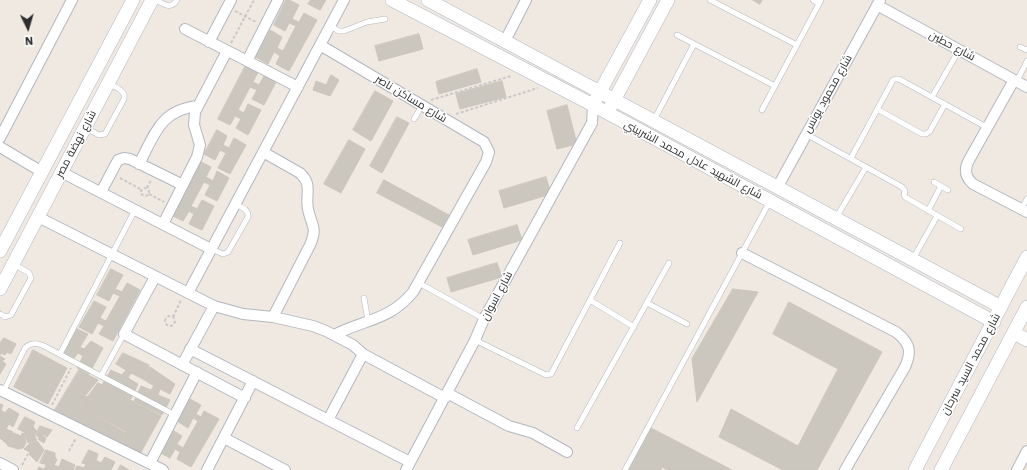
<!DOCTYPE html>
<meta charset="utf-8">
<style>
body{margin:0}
#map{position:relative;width:1027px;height:470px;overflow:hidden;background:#efe9e1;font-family:"Work Sans",sans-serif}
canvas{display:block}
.north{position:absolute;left:8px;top:8px;width:40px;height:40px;-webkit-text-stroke:3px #fff;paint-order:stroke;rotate:175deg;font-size:11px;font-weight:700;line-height:16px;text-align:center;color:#2e2e2e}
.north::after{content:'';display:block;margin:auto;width:14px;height:18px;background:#2e2e2e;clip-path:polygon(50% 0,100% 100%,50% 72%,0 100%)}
</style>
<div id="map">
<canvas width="1027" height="470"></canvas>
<div class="north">N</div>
</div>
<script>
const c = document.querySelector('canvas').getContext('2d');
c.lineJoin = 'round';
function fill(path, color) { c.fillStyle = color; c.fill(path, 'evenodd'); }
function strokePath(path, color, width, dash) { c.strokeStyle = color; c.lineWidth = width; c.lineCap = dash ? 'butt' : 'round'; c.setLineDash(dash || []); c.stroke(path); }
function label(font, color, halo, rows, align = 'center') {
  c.font = font + ' "Work Sans",Cairo,sans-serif'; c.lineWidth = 3; c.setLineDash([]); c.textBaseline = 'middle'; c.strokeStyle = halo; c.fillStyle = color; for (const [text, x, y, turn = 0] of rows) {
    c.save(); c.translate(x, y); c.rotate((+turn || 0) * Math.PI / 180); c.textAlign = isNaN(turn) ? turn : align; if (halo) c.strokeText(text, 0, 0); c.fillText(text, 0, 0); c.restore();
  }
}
const building = new Path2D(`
 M286,0H289L299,5L292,19L299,22L304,13L317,20L289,71L276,64L280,56L274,52L268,64L256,57L270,30L282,37L277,48L283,51L296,26L289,23L285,31L274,25Z
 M311,0H326L320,10L308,4Z
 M753,0H762L760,4Z
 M419,34L423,49L379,61L375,46Z
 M246,65L258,72L253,82L259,85L264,76L276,82L264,105L252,99L257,90L250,87L238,110L244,113L248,104L261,110L248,135L236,128L241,119L235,116L230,125L218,119Z
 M477,69L481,82L439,94L436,82Z
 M331,75L339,80L330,96L313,90L316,81L326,85Z
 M502,81L506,97L460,109L456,94Z
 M375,91L393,101L371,141L353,130Z
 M567,105L577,144L557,149L547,111Z
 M397,117L409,123L382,173L370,166Z
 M217,130L227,136L223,145L229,148L234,138L246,145L230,174L218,168L226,153L220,150L215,160L204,154Z
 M349,140L365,149L341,193L324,184Z
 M199,161L211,167L206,177L213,181L217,171L229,178L217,201L205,195L210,185L204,182L191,206L197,209L202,200L214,206L202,230L189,224L194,214L189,211L183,221L171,215Z
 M546,177L551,194L504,208L499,191Z
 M384,180L449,215L442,227L377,193Z
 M517,225L522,240L473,255L468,240Z
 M497,263L502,277L451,292L447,278Z
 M111,269L123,275L115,289L122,292L127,283L140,290L113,341L99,334L104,326L98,323L92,334L79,327L94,301L106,307L100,318L106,321L120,296L113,293L109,301L97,295Z
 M733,289L758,292L697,402L692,359Z
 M789,302L882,352L817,470H783L719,437L731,409L798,446L838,369L773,334Z
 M75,328L88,334L80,347L84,349L91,341L103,348L89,374L77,368L83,356L78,353L71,362L59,356Z
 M4,338L16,344L11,354L7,352L5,355L1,353L0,355V343Z
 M33,350L67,368L48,404L14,387Z
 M123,353L149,365L143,379L131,373L128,378L138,384L131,399L102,385L111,370L122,375L126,370L116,364Z
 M0,356L5,359L2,361L6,364L0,374Z
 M150,367L175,384L170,394L160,389L158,395L170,400L162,415L134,401L141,386L151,390L154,386L143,379Z
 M79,370L98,380L85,396L79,407L126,433L121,443L55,410Z
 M98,383L161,416L140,454L122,444L127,432L80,407L85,397L88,396Z
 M190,399L201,405L196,414L201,417L204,411L219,419L191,467L177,459L180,452L175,449L170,458L159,452L172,430L182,436L177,444L183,448L198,421L193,418L188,428L177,421Z
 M0,404L3,405L1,410L5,413L9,408L19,414L13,427L9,424L6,429L13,432L8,445L0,438Z
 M25,417L35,422L33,427L37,431L34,436L37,440L28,443L24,432L18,429Z
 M40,426L52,430L47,437L43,434L42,435L46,438L44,443L39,440L38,436H36Z
 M649,427L732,470H667L662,467L661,470H625Z
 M14,433L21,436L22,433L24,434L26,443L23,448L18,449L8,446Z
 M37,441L44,450L37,462L29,454L30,452L24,449L29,444Z
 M46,450L55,453V457L57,460L54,465L59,467L62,459L75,465L73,470H37L39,467L43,469L46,467L45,464L40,463Z
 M89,450L98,454L96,460L101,463L105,457L115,462L111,470H75L77,466L84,468L86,464L82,463Z
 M121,465L129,470H118Z`);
const path = new Path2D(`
 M235,11L256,22
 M231,43L254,0
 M431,100L511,76
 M456,114L538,88
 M120,178L142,190
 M141 192a4 4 0 1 1 8 0a4 4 0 1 1-8 0Z
 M147,188L151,180
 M149,194L164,202
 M165 321a5 5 0 1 1 10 0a5 5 0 1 1-10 0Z
 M173,317L181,300
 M52,405L71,368
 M69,451L76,438
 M22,465L28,454`);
const service = new Path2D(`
 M156,0C164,4 171,10 177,0
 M710,0L797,45
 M813,0L819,4
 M330,26L339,31H344L367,22L385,19
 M677,35L775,86
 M1020,47L1027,50
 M1017,81L1027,61
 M932,97L959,50
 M877,109L922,134H926L930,131L945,104
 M762,110L821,0
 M414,119L422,106
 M654,120L694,44
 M86,128L99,135L105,134L124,99C126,90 115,87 108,83
 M806,134L902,187L905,191L904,195L905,197L961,229
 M851,158L893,80L896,79H899L988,128
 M934,182L948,190
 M1024,204L1027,199
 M928,211L941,186
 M836,218L866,167
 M211,249L223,254L228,252L248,217C249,209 241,207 235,204
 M913,259L937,216
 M419,283L484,319
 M364,298L368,321
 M590,300L634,327
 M647,303L687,324
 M0,314L5,317L11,315L31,278L29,273L14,264
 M475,340L546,375L551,374L620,243
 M60,354L135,210
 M101,376L124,334
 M3,392L25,348C31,342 37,343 44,346L175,415
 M577,428L669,263
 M625,470L770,201`);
const minor = new Path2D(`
 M877,5L1027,87
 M185,29L298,87
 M505,41L526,0
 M209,42L231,0
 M320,45L484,142L489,152L486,162L413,292C389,321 365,319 334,335
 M247,61L278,0
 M1014,80L969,160C964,169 965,177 973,184L1027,212
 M0,138L72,0
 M0,147L42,172
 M263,152L300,173C313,185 305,194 308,209C311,225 318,227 310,245L273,317
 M139,164C155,134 160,110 198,106
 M61,172L211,249
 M777,188L880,0
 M101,192L118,160L124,158L130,159L183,185
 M38,217L214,306L243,314L273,317L313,326L326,331L353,345L363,354L445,398
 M163,224L197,157L200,145L194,125L195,112L227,51
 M742,253L896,332C910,343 912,351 905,367L845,470
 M155,277L124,334L245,398
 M188,293L344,0
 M190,349L410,462
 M182,365L214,306
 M0,390L163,470
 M447,393L509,426L533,433L567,452
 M328,420L363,354
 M224,438L285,470
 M0,463L13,470
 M150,463L197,372
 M207,470L253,381
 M406,470L475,340L484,319L592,123L593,105
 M1017,470L1027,451`);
const tertiary = new Path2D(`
 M392,0L593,105L994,322
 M428,0L1001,307
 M596,99L650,0
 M611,106L668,0
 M0,251L133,0
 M0,289L152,0
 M1014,333L1027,340
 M915,470L1027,257
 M941,470L1027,307`);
const streetNames = [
 ["شارع حطين",952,46,28],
 ["شارع محمود يونس",828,94,-61],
 ["شارع مساكن ناصر",411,99,31],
 ["شارع نهضة مصر",76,144,-62],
 ["شارع الشهيد عادل محمد الشربيني",693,160,28],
 ["شارع اسوان",497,296,-62],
 ["شارع محمد السيد سرحان",971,364,-62]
];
fill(building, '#cbc7bf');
strokePath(building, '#cbc5ba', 1);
strokePath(service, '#b4b7c1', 6);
strokePath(minor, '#b4b7c1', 12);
strokePath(tertiary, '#b4b7c1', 14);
strokePath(path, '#c9c9c9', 2, [3, 2]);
strokePath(service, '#fff', 5);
strokePath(minor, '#fff', 10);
strokePath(tertiary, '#fff', 13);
label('11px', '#2e2e2e', '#fff', streetNames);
</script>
